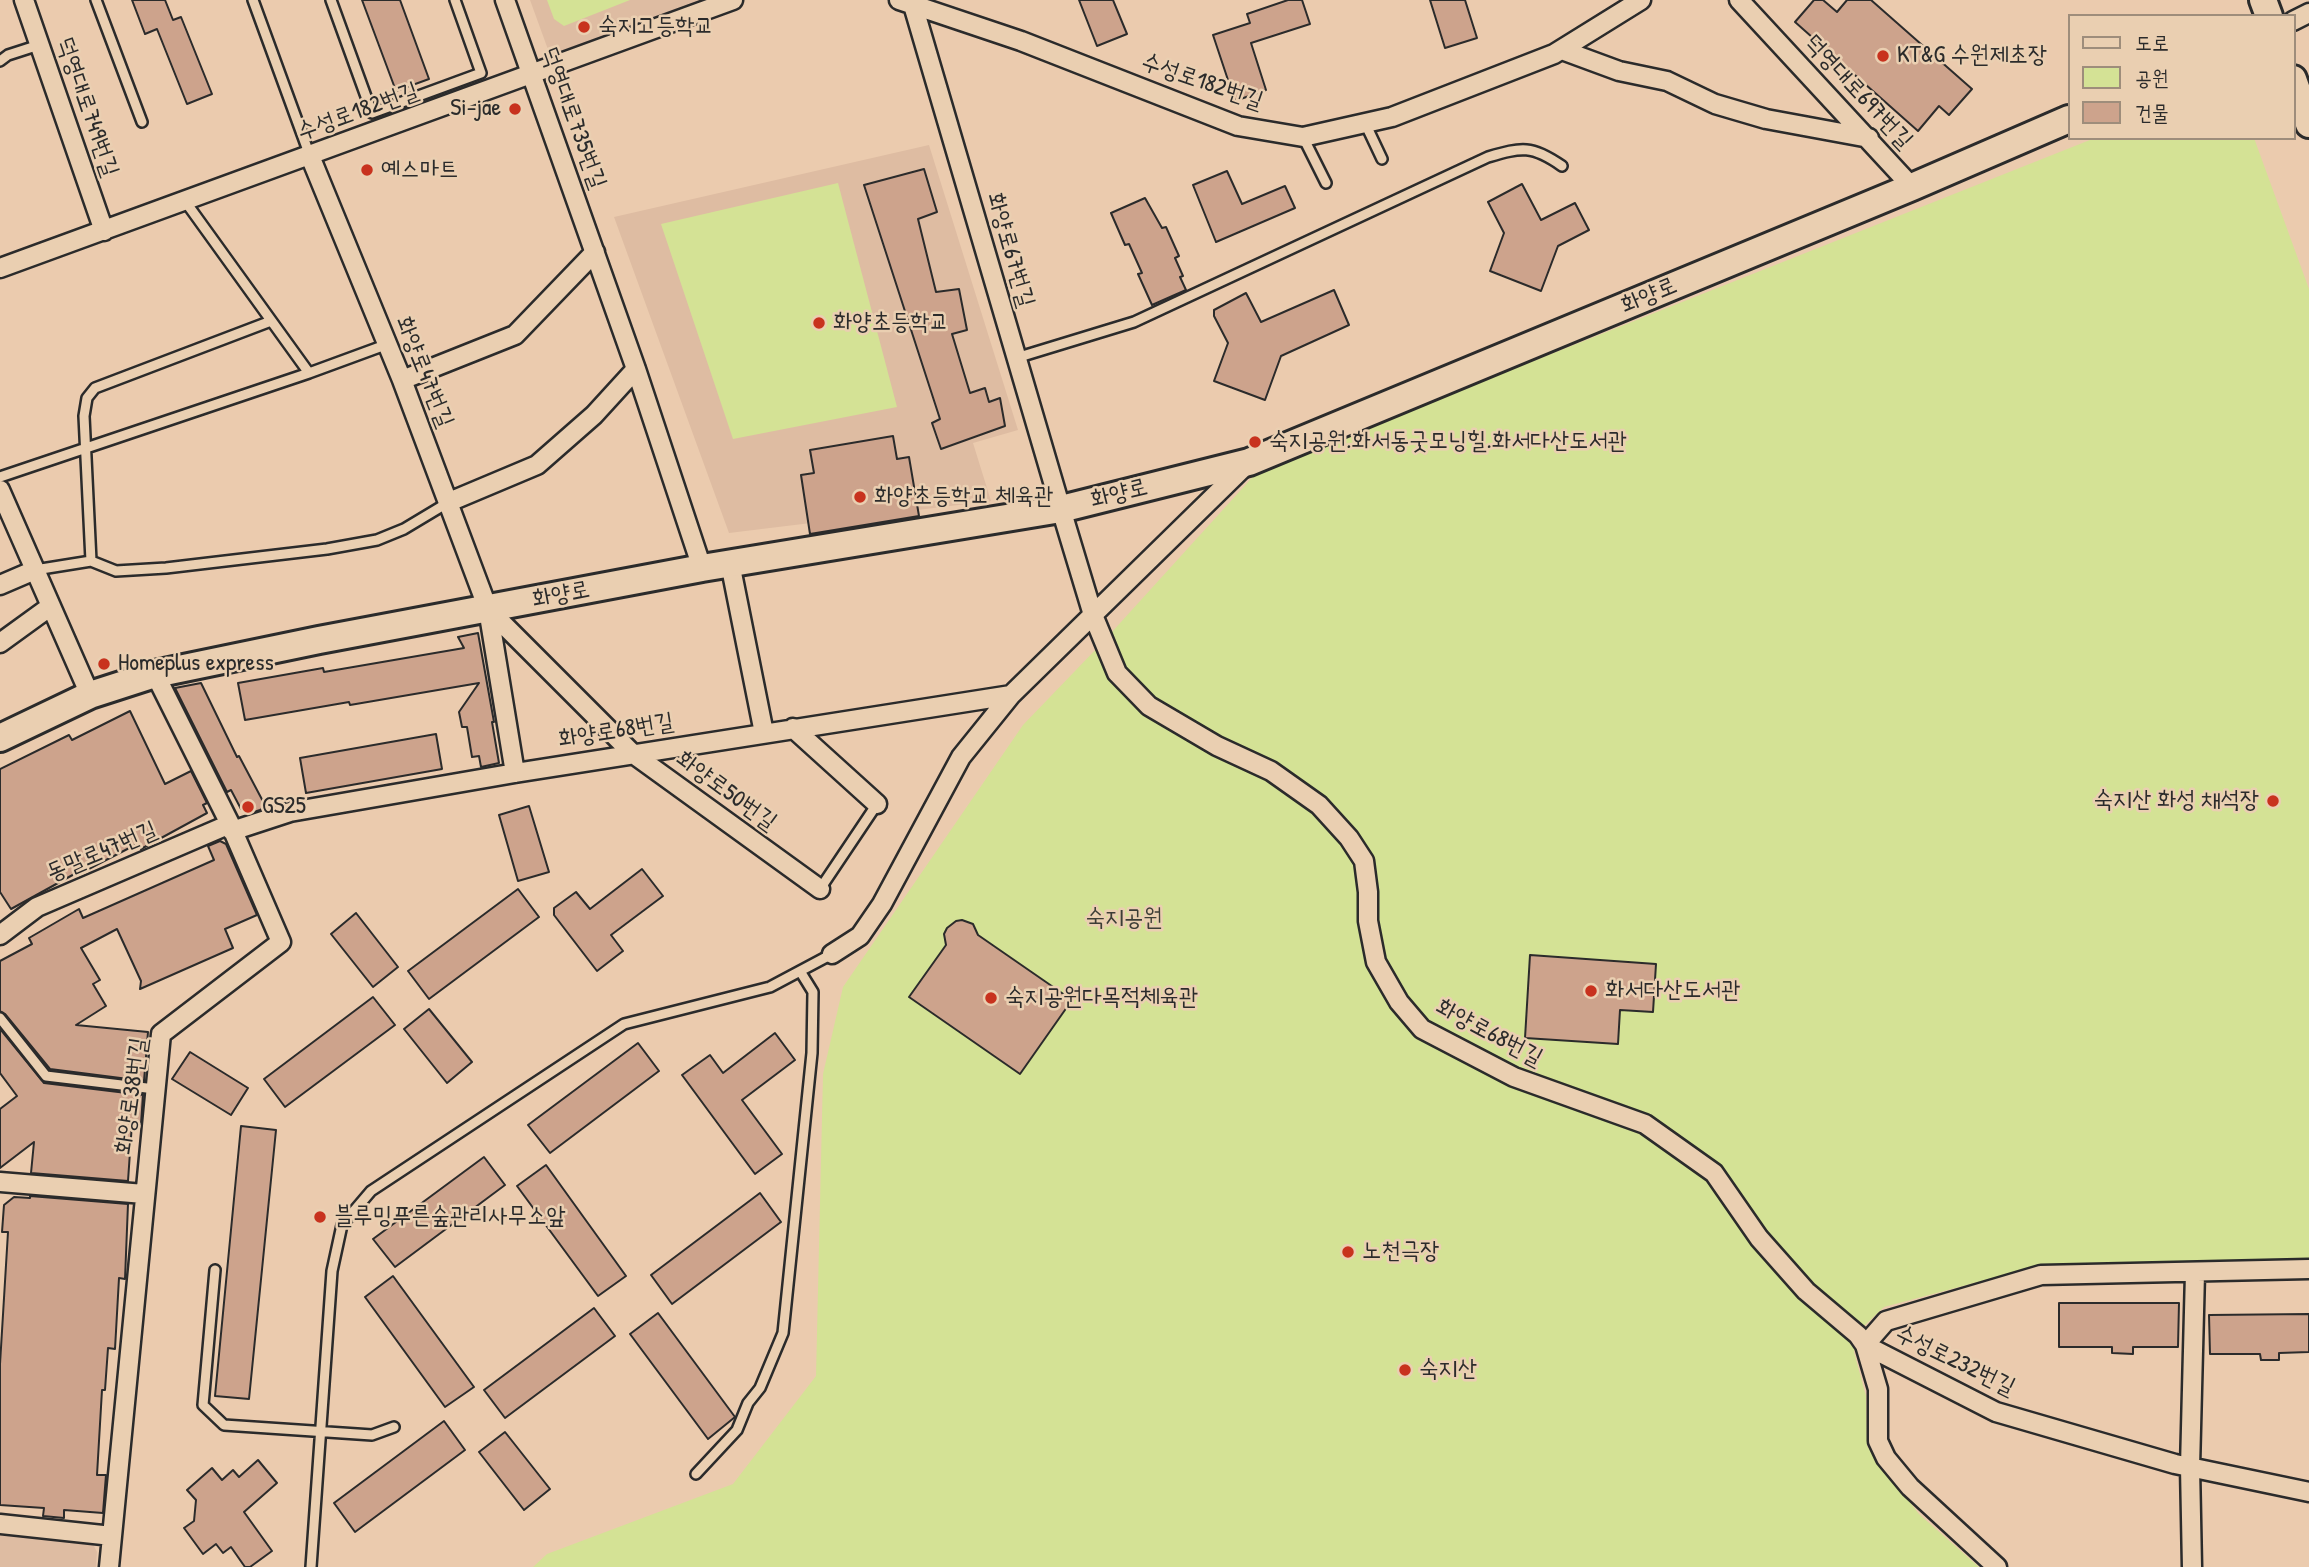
<!DOCTYPE html>
<meta charset="utf-8">
<style>
body{margin:0}
#map{position:relative;width:2309px;height:1567px;overflow:hidden;background:#ebcbae;font-family:"Patrick Hand","Poor Story",sans-serif}
canvas{display:block}
.legend{position:absolute;left:2068px;top:14px;width:228px;height:126px;box-sizing:border-box;background:#eacfb1;border:2px solid #9e8d7b;margin:0;padding:9px 12px;list-style:none;font-size:21px;color:#2b2b2b}
.legend li{display:flex;align-items:center;gap:14px;height:35px}
.legend b{width:35px;border:2px solid #9e8d7b}
</style>
<div id="map">
<canvas width="2309" height="1567"></canvas>
<ul class="legend">
<li><b style="height:9px;background:#eacfb1"></b>도로</li>
<li><b style="height:19px;background:#d4e295"></b>공원</li>
<li><b style="height:19px;background:#cda38c"></b>건물</li>
</ul>
</div>
<script>
const c = document.querySelector('canvas').getContext('2d');
c.lineJoin = 'round';
function fill(path, color) { c.fillStyle = color; c.fill(path, 'evenodd'); }
function strokePath(path, color, width, dash) { c.strokeStyle = color; c.lineWidth = width; c.lineCap = dash ? 'butt' : 'round'; c.setLineDash(dash || []); c.stroke(path); }
function label(font, color, halo, rows, align = 'center') {
  c.font = font + ' "Patrick Hand","Poor Story",sans-serif'; c.lineWidth = 5; c.setLineDash([]); c.textBaseline = 'middle'; c.strokeStyle = halo; c.fillStyle = color; for (const [text, x, y, turn = 0] of rows) {
    c.save(); c.translate(x, y); c.rotate((+turn || 0) * Math.PI / 180); c.textAlign = isNaN(turn) ? turn : align; if (halo) c.strokeText(text, 0, 0); c.fillText(text, 0, 0); c.restore();
  }
}
const built = new Path2D(`
 M530,0H705L550,55Z
 M929,145L1018,430L973,443L991,501L729,533L614,217Z
 M0,1533L85,1540L93,1544L97,1552L96,1567H0Z`);
const green = new Path2D(`
 M547,0H630L564,26L554,19Z
 M2095,138H2254L2309,289V1260L2038,1266L1884,1307L1864,1326L1854,1352L1866,1396L1867,1446L1919,1514L1979,1567H533L547,1554L733,1484L816,1376L823,1074L843,987L1023,725L1101,644L1259,470Z
 M838,183L897,407L733,439L661,224Z`);
const building = new Path2D(`
 M132,0H165L173,20L181,17L212,94L187,104L157,29L145,34Z
 M362,0H400L429,79L396,91Z
 M1079,0H1113L1127,34L1097,46Z
 M1288,0H1302L1310,24L1251,43L1266,90L1235,101L1213,35L1250,23L1247,14Z
 M1430,0H1465L1477,38L1445,48Z
 M1814,0H1823L1837,12L1847,0H1871L1972,89L1949,115L1939,106L1918,131L1795,22Z
 M924,169L937,212L918,219L936,292L959,289L967,330L952,334L970,393L985,388L989,402L1000,398L1005,426L941,449L932,423L940,419L864,185Z
 M1227,171L1242,204L1285,186L1295,208L1216,242L1193,185Z
 M1522,184L1541,220L1575,203L1589,230L1558,246L1541,291L1490,271L1504,233L1488,202Z
 M1145,198L1162,228L1166,227L1179,256L1175,258L1183,276L1180,277L1186,290L1152,305L1138,274L1142,273L1129,244L1125,245L1111,213Z
 M1334,290L1349,325L1281,356L1265,400L1214,381L1228,343L1214,316V310L1246,293L1261,322Z
 M893,436L897,459L909,457L919,516L810,534L801,475L814,473L810,450Z
 M478,633L494,722H492L499,763L481,767L479,756L472,757L467,727H462L459,712L479,683L350,705L349,702L245,720L238,683L323,668L324,672L464,648L458,637Z
 M201,683L237,757L239,756L266,807L260,810L251,813L241,809L231,790L227,792L175,688Z
 M130,711L165,784L191,771L207,803L203,805L207,813L141,849L139,843L79,874L78,872L11,909L0,892V769L69,735L72,740Z
 M436,734L442,769L306,793L300,758Z
 M529,806L549,872L518,881L499,815Z
 M220,841L226,844L257,915L225,929L233,948L140,989L141,981L117,929L81,948L100,980L93,984L106,1006L76,1025L148,1032L144,1081L50,1069L5,1014L0,1011V961L32,944L29,938L79,909L83,918L214,860L208,846Z
 M642,869L663,896L611,935L623,951L597,971L554,915V908L576,892L590,909Z
 M518,889L539,917L429,999L408,971Z
 M356,913L398,967L373,987L331,934Z
 M962,920L973,924L978,935L1072,1000L1020,1074L909,997L946,945L944,934L947,928L956,921Z
 M1530,955L1656,964L1653,1012L1620,1010L1618,1044L1525,1038Z
 M373,997L395,1025L285,1107L264,1079Z
 M429,1009L472,1062L447,1083L404,1029Z
 M0,1029L44,1083L143,1095L141,1124L132,1123L128,1181L31,1173L34,1142L0,1168V1109L17,1096L0,1073Z
 M775,1033L795,1060L742,1100L782,1154L755,1174L682,1075L710,1055L723,1073Z
 M638,1043L659,1071L550,1153L528,1125Z
 M190,1052L248,1088L231,1115L172,1079Z
 M241,1126L276,1130L249,1399L215,1396Z
 M484,1157L505,1185L395,1267L373,1239Z
 M546,1165L626,1276L598,1296L517,1186Z
 M760,1193L781,1222L672,1304L651,1275Z
 M30,1196L128,1204L125,1279L119,1278L115,1349L108,1348L105,1390H102L97,1475H106L103,1513L64,1510V1518L43,1516L44,1508L0,1505V1364L8,1232H2L4,1205L14,1197L30,1198Z
 M393,1276L474,1387L445,1407L365,1297Z
 M2059,1303H2179L2178,1347H2133V1354L2112,1353V1347H2059Z
 M594,1308L615,1336L505,1418L484,1390Z
 M658,1313L735,1417L708,1439L630,1334Z
 M2309,1314V1352L2279,1353V1360H2261L2260,1354H2210L2209,1315Z
 M444,1421L465,1450L355,1532L334,1503Z
 M505,1432L550,1489L524,1510L479,1452Z
 M258,1460L277,1483L244,1512L272,1551L250,1567H245L231,1547L223,1553L216,1544L203,1554L184,1528L194,1521L196,1500L187,1490L212,1468L222,1480L233,1470L239,1477Z`);
const lane = new Path2D(`
 M96,0L142,122
 M253,0L310,156
 M331,0L372,113L481,73L455,0
 M0,61L8,55L39,45
 M1365,123L1382,159
 M1303,137L1326,183
 M185,201L309,373L388,344
 M1016,358L1134,322L1488,157C1522,147 1532,145 1562,166
 M0,477L309,373
 M91,561L116,571L166,568L327,549L377,540L404,529L449,502
 M35,570L91,561L84,416L87,398L95,388L271,321
 M820,889L877,804
 M0,1018L46,1076L155,1089
 M215,1270L203,1405L224,1425L372,1435L394,1427
 M696,1474L737,1430L748,1403L760,1388L783,1333L812,1053L813,992L800,971
 M311,1567L332,1271L342,1225L371,1191L624,1024L770,987L832,954`);
const street = new Path2D(`
 M24,0L104,231
 M505,0L636,369L702,568
 M899,0L1021,41L1238,126L1303,137L1392,117L1554,54L1641,0
 M1739,0L1912,187
 M913,5L1061,509L1093,615L1117,673L1149,706L1217,746L1271,771L1319,805L1349,838L1364,861L1368,892V921L1376,962L1399,1002L1422,1029L1514,1077L1645,1124L1714,1173L1759,1238L1806,1291L1858,1335L1865,1345L1878,1389V1441L1886,1458L1910,1487L1997,1567
 M2293,21L2309,13
 M1562,50L1619,71L1667,81L1715,104L1766,119L1869,138
 M310,156L402,380L488,609L515,773
 M0,268L733,0
 M402,380L515,335L595,252
 M0,490L90,695
 M449,502L537,465L594,415L636,369
 M730,563L764,733
 M0,585L35,570
 M488,609L632,753L820,889
 M0,643L51,606
 M793,728L877,804
 M232,831L290,812L515,773L1011,695
 M0,935L37,907L230,824
 M832,954L860,936L882,904L961,757L1011,695L1246,465
 M0,1182L144,1194
 M1865,1345L1996,1412L2175,1464L2309,1492
 M1865,1345L1886,1321L2041,1275L2309,1269
 M0,1524L112,1536
 M109,1567L161,1034L281,942L230,824L155,674
 M2192,1567L2190,1467L2195,1273`);
const secondary = new Path2D(`
 M2263,0L2269,16
 M2293,79L2309,124
 M0,738L90,695L155,674L319,640L702,568L1061,509L1249,462L1912,187L2069,119`);
const markers = [
 [584,27,7,"#c8321e"],
 [1883,56,7,"#c8321e"],
 [515,109,7,"#c8321e"],
 [367,170,7,"#c8321e"],
 [819,323,7,"#c8321e"],
 [1255,442,7,"#c8321e"],
 [860,497,7,"#c8321e"],
 [104,664,7,"#c8321e"],
 [2273,801,7,"#c8321e"],
 [248,807,7,"#c8321e"],
 [1591,991,7,"#c8321e"],
 [991,998,7,"#c8321e"],
 [320,1217,7,"#c8321e"],
 [1348,1252,7,"#c8321e"],
 [1405,1370,7,"#c8321e"]
];
const poiNames = [
 ["숙지고등학교",598,27],
 ["KT&G 수원제초장",1897,56],
 ["Si-jae",501,109,"right"],
 ["예스마트",381,170],
 ["화양초등학교",833,323],
 ["숙지공원.화서동굿모닝힐.화서다산도서관",1269,442],
 ["화양초등학교 체육관",874,497],
 ["Homeplus express",118,664],
 ["숙지산 화성 채석장",2259,801,"right"],
 ["GS25",262,807],
 ["화서다산도서관",1605,991],
 ["숙지공원다목적체육관",1005,998],
 ["블루밍푸른숲관리사무소앞",334,1217],
 ["노천극장",1362,1252],
 ["숙지산",1419,1370]
];
const streetNames = [
 ["수성로182번길",1202,82,19],
 ["덕영대로697번길",1858,92,47],
 ["덕영대로749번길",87,107,71],
 ["수성로182번길",358,112,-20],
 ["덕영대로735번길",573,118,70],
 ["화양로67번길",1010,250,74],
 ["화양로",1649,296,-23],
 ["화양로47번길",424,372,68],
 ["화양로",1119,494,-14],
 ["화양로",561,595,-11],
 ["화양로68번길",616,731,-9],
 ["화양로50번길",726,791,36],
 ["동말로47번길",102,852,-23],
 ["화양로68번길",1489,1033,28],
 ["화양로38번길",132,1096,-82],
 ["수성로232번길",1955,1361,26]
];
const parkNames = [
 ["숙지공원",1124,919]
];
fill(built, '#debca2');
fill(green, '#d4e295');
fill(building, '#cda38c');
strokePath(building, '#2b2b2b', 2);
strokePath(lane, '#2b2b2b', 14);
strokePath(street, '#2b2b2b', 23);
strokePath(secondary, '#2b2b2b', 32);
strokePath(lane, '#eacfb1', 9);
strokePath(street, '#eacfb1', 18);
strokePath(secondary, '#eacfb1', 26);
for (const [x, y, r, color] of markers) { const dot = new Path2D(); dot.arc(x, y, r, 0, 2 * Math.PI); c.fillStyle = color; c.fill(dot); strokePath(dot, '#eacfb1', 2.5); }
label('24px', '#2b2b2b', '#eacfb1', poiNames, 'left');
label('24px', '#2b2b2b', '#eacfb1', streetNames);
label('24px', '#3c3d36', '#eacfb1', parkNames);
</script>
